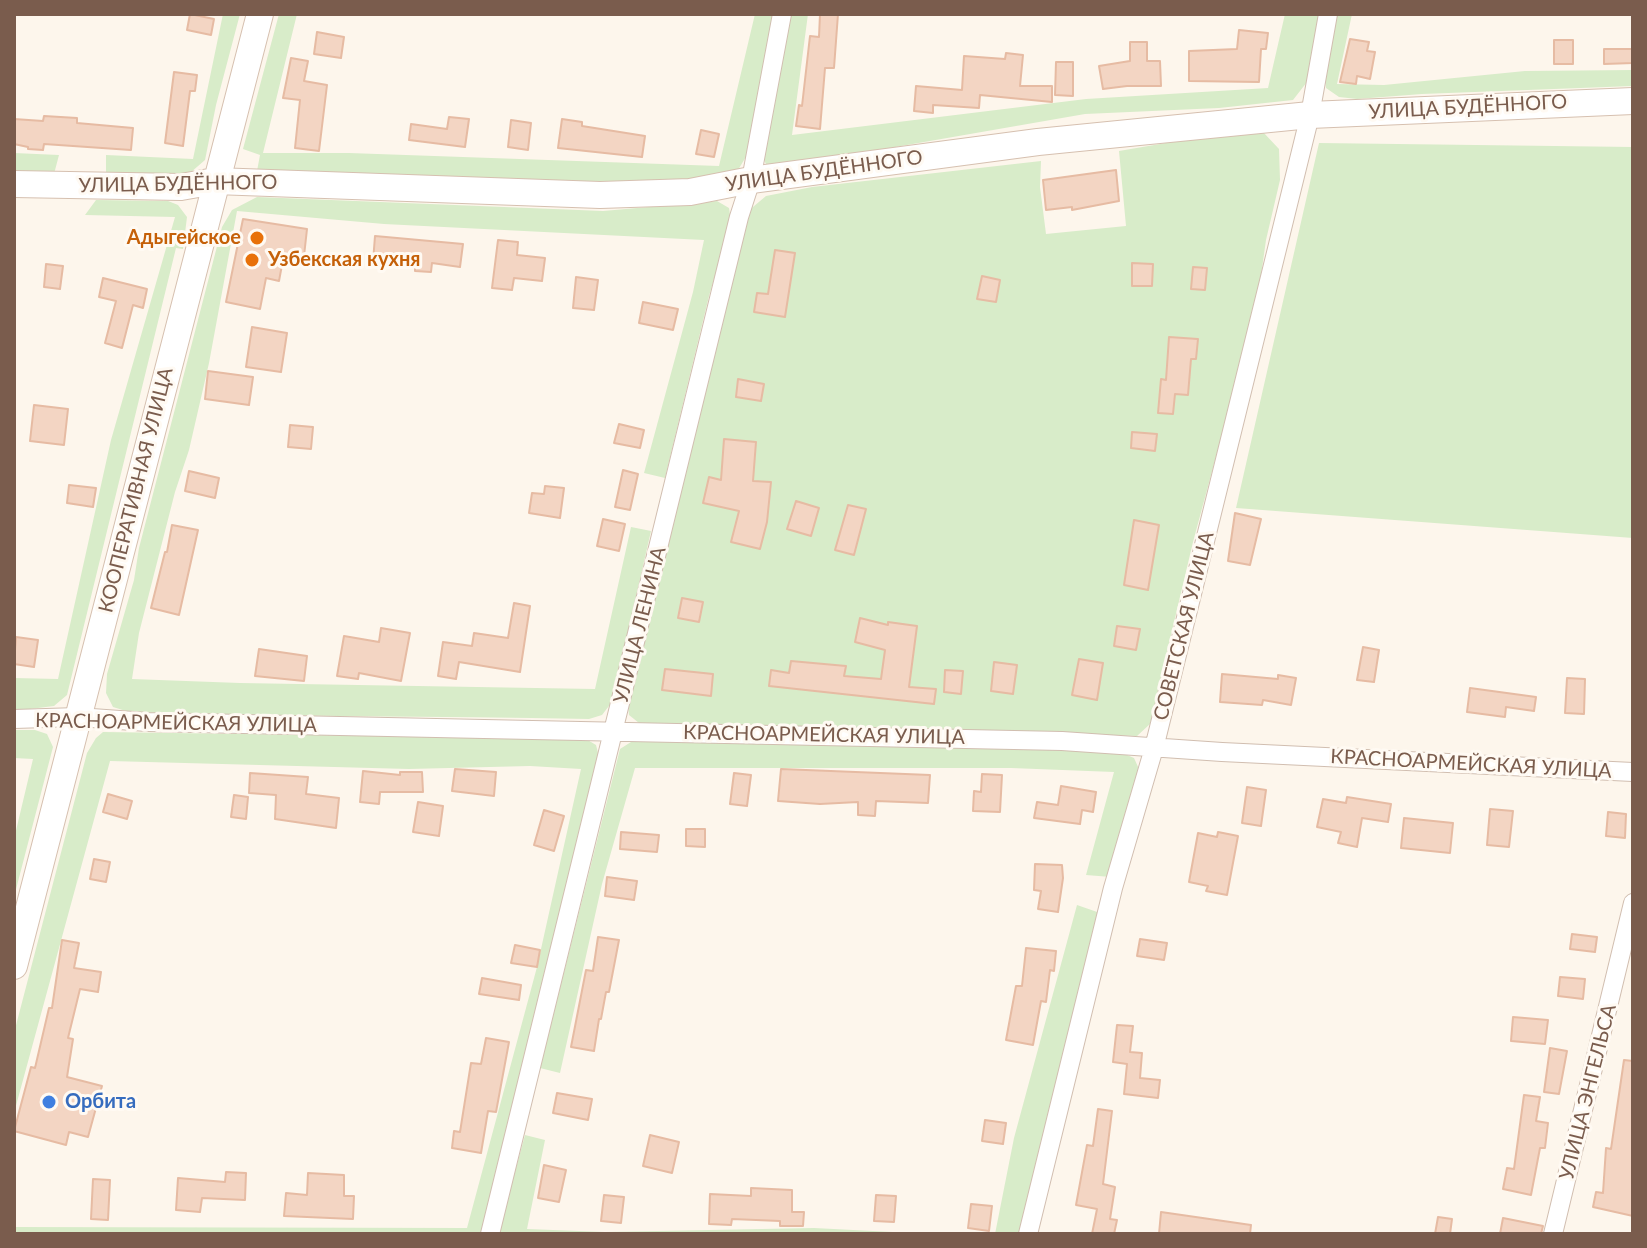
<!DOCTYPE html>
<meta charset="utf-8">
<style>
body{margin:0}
#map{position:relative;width:1647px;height:1248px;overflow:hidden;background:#fdf6ec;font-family:Lato,sans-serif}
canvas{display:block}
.frame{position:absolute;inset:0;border:16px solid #7a5c4d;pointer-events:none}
</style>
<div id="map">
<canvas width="1647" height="1248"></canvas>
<div class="frame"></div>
</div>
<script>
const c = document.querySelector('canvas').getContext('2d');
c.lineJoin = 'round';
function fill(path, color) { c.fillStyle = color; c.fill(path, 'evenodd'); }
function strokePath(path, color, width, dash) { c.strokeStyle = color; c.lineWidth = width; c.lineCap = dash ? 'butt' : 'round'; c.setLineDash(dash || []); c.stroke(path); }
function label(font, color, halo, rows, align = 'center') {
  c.font = font + ' Lato,sans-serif'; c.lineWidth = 6; c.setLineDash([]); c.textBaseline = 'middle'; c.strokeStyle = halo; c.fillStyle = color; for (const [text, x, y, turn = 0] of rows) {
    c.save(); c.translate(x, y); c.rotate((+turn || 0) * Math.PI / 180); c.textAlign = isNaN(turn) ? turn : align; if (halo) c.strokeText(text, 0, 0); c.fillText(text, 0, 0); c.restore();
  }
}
const green = new Path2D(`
 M223,14H240L216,105L205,160L190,173L153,177L106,174V155L193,159Z
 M279,14H297L263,153H349L719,166L755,14H775L747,155L738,170L728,177L660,184L257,171L260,155L243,149Z
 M787,14H808L792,135L1086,99L1268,88L1285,14H1320L1307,82L1293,100L1219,108L1085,114L769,169L762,157Z
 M1334,14H1352L1337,84L1384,85L1525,71L1633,70V86L1422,94L1357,99L1339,97L1326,88L1324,71Z
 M1242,130L1263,132L1279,149L1280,180L1266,240L1257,304L1193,542L1150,724L1137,736L639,723L629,715L628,705L747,212L766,196L812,187L1041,161L1040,187L1046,234L1126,226L1119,151Z
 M1319,143L1633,147V538L1236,508Z
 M14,153L59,155L54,174H14Z
 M257,197L603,211L717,201L729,208L731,221L709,296L665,478L644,473L693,292L704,240L384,224L237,211L209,363L189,450L175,492L139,633L132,679L240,683L595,689L631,527L651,531L612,702L602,715L589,719C435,716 282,717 129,712L113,707L106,693L107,674L134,580L139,548L222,227L232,210Z
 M96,200L168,201L178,205L187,217L183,249L176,248L67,695L54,706L14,711V678L58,679L111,440L175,217L85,215Z
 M14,730H35L47,734L53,747L14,897V839L33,759L14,758Z
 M103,732L586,739L596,745L600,761L481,1234H14V1227L467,1228L537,967L581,769L530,766L409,769L110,761L14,1113V1033L87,753L96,738Z
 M646,739L1120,752L1134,758L1139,769L1111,877L1086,875L1114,772L1011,768H635L602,884L560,1073L540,1068L620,749L631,742Z
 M1077,905L1100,913L1021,1234H995L1014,1138Z
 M525,1135L545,1140L527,1229L605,1232L814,1228L932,1234H498Z`);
const building = new Path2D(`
 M190,14L214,19L211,35L187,30Z
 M820,14H838L834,68H825L820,129L796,126L799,105L802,106L810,36L819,37Z
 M1239,30L1268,33L1266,49H1261L1259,82L1189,81V51L1237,49Z
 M317,32L344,37L341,58L314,54Z
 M1350,39L1369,42L1367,51L1375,52L1370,79L1357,76L1356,84L1340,82Z
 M1554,40H1573V64H1554Z
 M1130,42H1147V61H1160L1161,86H1127L1103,89L1099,66L1130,61Z
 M1604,49H1633V63L1604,64Z
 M1006,53L1023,55L1020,86H1052V102L980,95L979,108L933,105V113L914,111L916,86L962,90L964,56L1005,59Z
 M291,58L308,61L304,81L327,85L319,151L295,148L300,100L283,98Z
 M1056,62H1073V96L1055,95Z
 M174,72L197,75L195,91H190L183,146L165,143Z
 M44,116L77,118V123L133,128L131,150L44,144L43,150L28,149V147L14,144V119L43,121Z
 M449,117L469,119L465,147L409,140L411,124L447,129Z
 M562,119L582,122V126L645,136L642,157L558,148Z
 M511,120L531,123L528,150L508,147Z
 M701,130L719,134L714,157L696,154Z
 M1116,170L1119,201L1072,210V207L1046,210L1043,180Z
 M243,219L307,229L304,256L284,254L279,281L266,278L260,309L226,302Z
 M375,236L463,244L460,267L432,263L431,272L415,271V267L373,262Z
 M498,240L518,242L517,255L545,258L542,281L514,278L512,290L492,288Z
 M775,250L795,253L785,317L754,312L757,293L768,294Z
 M1132,263L1153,264L1152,286H1132Z
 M46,264L63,266L60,289L44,287Z
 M1193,267L1207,268L1205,290L1191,289Z
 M982,276L1000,280L996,302L977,299Z
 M576,277L598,280L594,310L573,308Z
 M103,278L147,289L143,308L133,305L122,348L105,343L116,301L99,297Z
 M643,302L678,309L673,330L639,323Z
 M252,327L287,333L281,372L246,367Z
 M1169,337L1198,339L1196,359H1191L1188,395L1175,394L1173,414L1158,413L1161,379L1166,380Z
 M208,371L253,377L249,405L205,399Z
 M738,379L764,384L761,401L736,397Z
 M34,405L68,409L64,445L30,441Z
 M619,424L644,430L640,448L614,443Z
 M290,425L313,427L311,449L288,447Z
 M1132,432L1157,434L1155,451L1131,448Z
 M724,439L756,442L753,481L771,482L767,522L760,549L731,542L739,511L703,503L709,477L721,480Z
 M623,470L638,474L630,510L615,507Z
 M189,471L219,478L215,498L185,491Z
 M69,485L96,488L93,507L67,503Z
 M545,486L564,488L560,518L529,513L532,493L544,494Z
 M796,501L819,508L811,536L787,529Z
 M848,505L866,509L854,555L835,550Z
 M1235,513L1261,519L1250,565L1228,561Z
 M603,519L625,524L619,551L597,546Z
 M1134,520L1159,525L1148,590L1124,585Z
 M172,525L198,530L179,615L151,608L165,552H167Z
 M682,598L703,602L699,622L678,618Z
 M514,603L530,606L520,672L459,662L456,679L438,676L443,642L472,646L474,633L508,638Z
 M860,618L888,625V622L917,626L909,687L936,689L934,704L769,686L771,670L789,673L791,661L846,666L844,676L881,679L885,650L855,642Z
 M1117,626L1140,629L1136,650L1114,646Z
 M381,628L410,633L401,681L359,673L358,679L337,676L344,636L379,642Z
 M16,637L38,640L34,667L14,664Z
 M1363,647L1379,650L1374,682L1357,680Z
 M259,649L307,656L304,681L255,676Z
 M1079,659L1103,663L1097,700L1072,695Z
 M994,662L1017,665L1013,694L991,691Z
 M665,669L713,674L711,696L662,690Z
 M945,670L963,671L961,694L944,692Z
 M1222,674L1278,679V675L1296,678L1291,705L1263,700L1262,705L1220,702Z
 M1567,678L1585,679L1584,714L1565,713Z
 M1470,688L1536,697L1534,711L1506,707L1505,717L1467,712Z
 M455,769L496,772L494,796L452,791Z
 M781,769L930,775L928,803L876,801L875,816L858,815V802L820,804L778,801Z
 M363,771L400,775V772H422L423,792H380L379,804L360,802Z
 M250,773L308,777L306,794L339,798L336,828L275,819L276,795L249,793Z
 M734,773L751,775L747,806L730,804Z
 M982,774L1002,775L1000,812L973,811L974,791L981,792Z
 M1061,786L1096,792L1093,812L1082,810L1080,824L1034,818L1037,802L1058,805Z
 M1247,787L1266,790L1261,826L1242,823Z
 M108,794L132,801L127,819L103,812Z
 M234,795L248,797L246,819L231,817Z
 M1347,797L1391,804L1388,822L1362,818L1357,847L1338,843L1341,832L1317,827L1323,799L1346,803Z
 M418,802L443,806L439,836L413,832Z
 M1490,809L1513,811L1509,847L1487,845Z
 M544,810L564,816L554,851L534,845Z
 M1608,812L1626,814L1625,838L1606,836Z
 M1404,818L1453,823L1450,853L1401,848Z
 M686,829H705V847L686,846Z
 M621,832L659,835L657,852L620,849Z
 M1218,832L1238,836L1227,895L1206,891L1208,886L1189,882L1198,833L1217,837Z
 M94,859L110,862L106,882L90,879Z
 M1035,864L1062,865L1063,878L1058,912L1038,909L1041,891L1034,890Z
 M607,877L637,881L634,900L605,896Z
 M1572,934L1597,937L1595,952L1570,949Z
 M598,937L619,940L609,992H606L601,1019H599L594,1051L571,1047L586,970L593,971Z
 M1140,939L1167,943L1164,960L1137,956Z
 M62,940L79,943L74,968L101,972L98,992L80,989L68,1038L73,1039L67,1077L102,1086L88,1137L69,1132L66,1145L14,1131L31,1067L35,1068L49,1008H52Z
 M515,945L540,950L537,967L511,963Z
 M1026,948L1056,951L1054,971L1050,970L1046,1002L1041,1001L1033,1045L1006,1040L1016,986H1022Z
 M1560,977L1585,979L1583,999L1558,996Z
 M482,978L521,985L519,1000L479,994Z
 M1513,1017L1548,1020L1545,1044L1511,1041Z
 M1117,1025L1133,1026L1130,1052L1142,1053L1140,1078L1160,1080L1158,1098L1124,1094L1127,1064L1113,1062Z
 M486,1038L509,1042L496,1112L488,1111L481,1153L452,1148L454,1131L460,1132L471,1063L481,1064Z
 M1550,1048L1567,1051L1559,1094L1544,1092Z
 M1624,1060L1633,1061V1216L1593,1207L1596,1192L1603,1193L1606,1148L1611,1149Z
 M557,1093L592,1099L588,1120L553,1113Z
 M1524,1095L1540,1097L1536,1121L1548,1123L1545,1148H1540L1531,1195L1503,1189L1507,1168L1514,1169Z
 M1098,1109L1112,1111L1103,1184L1115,1187L1110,1219L1117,1220L1114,1234H1092L1097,1209L1076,1205L1087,1145L1093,1146Z
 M985,1120L1006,1123L1003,1144L982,1141Z
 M650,1135L679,1142L672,1173L643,1166Z
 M544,1165L566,1170L559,1202L538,1198Z
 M226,1172L246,1173L245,1200L202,1198L200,1212L176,1210L178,1178L225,1182Z
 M308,1173L344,1175V1196H354L353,1219L284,1216L286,1193L307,1195Z
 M93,1179L110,1180L108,1220L91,1219Z
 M751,1188L792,1190V1212H804L803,1226H780V1221L732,1219L731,1225L709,1224L710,1194L751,1196Z
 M604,1195L624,1197L621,1223L601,1221Z
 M876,1195L896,1196L894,1222L874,1221Z
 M971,1204L992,1206L989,1231L968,1228Z
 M1161,1212L1251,1225L1250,1234H1159Z
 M1438,1217L1452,1219L1450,1234H1435Z
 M1503,1218L1543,1226L1541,1234H1500Z`);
const street = new Path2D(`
 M14,719L78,717L147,722L1062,741L1222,752L1633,772
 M490,1234L739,217L751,180L782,14
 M1028,1234L1113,888L1154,748L1310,115L1328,14
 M1553,1234L1633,903`);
const secondary = new Path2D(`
 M14,184L181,187L215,181L600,195L690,192L751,180L1038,142L1310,115L1633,101
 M14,966L260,14`);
const markers = [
 [257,238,8,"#e8710a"],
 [252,260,8,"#e8710a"],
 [49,1102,8,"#3f7fe0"]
];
const streetNames = [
 ["УЛИЦА БУДЁННОГО",1468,107,-3],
 ["УЛИЦА БУДЁННОГО",824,171,-8],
 ["УЛИЦА БУДЁННОГО",178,184,-1],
 ["КООПЕРАТИВНАЯ УЛИЦА",136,490,-76],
 ["УЛИЦА ЛЕНИНА",640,625,-76],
 ["СОВЕТСКАЯ УЛИЦА",1184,626,-76],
 ["КРАСНОАРМЕЙСКАЯ УЛИЦА",176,723,1],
 ["КРАСНОАРМЕЙСКАЯ УЛИЦА",824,735,1],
 ["КРАСНОАРМЕЙСКАЯ УЛИЦА",1471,764,3],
 ["УЛИЦА ЭНГЕЛЬСА",1588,1092,-76]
];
const foodNames = [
 ["Адыгейское",241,238],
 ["Узбекская кухня",268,260,"left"]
];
const shopNames = [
 ["Орбита",65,1102]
];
fill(green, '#d8ecc9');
fill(building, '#f3d5c3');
strokePath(building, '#e6bba3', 2);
strokePath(street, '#d1beb0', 20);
strokePath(secondary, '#d6c0b0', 28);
strokePath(street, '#fff', 18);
strokePath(secondary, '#fff', 26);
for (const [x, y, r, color] of markers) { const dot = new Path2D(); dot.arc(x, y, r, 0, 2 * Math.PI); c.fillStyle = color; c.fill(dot); strokePath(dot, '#fffaf3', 3); }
label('20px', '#7a5c4d', '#fffaf3', streetNames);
label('bold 20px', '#c56008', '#fffaf3', foodNames, 'right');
label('bold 20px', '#366cbe', '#fffaf3', shopNames, 'left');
</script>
